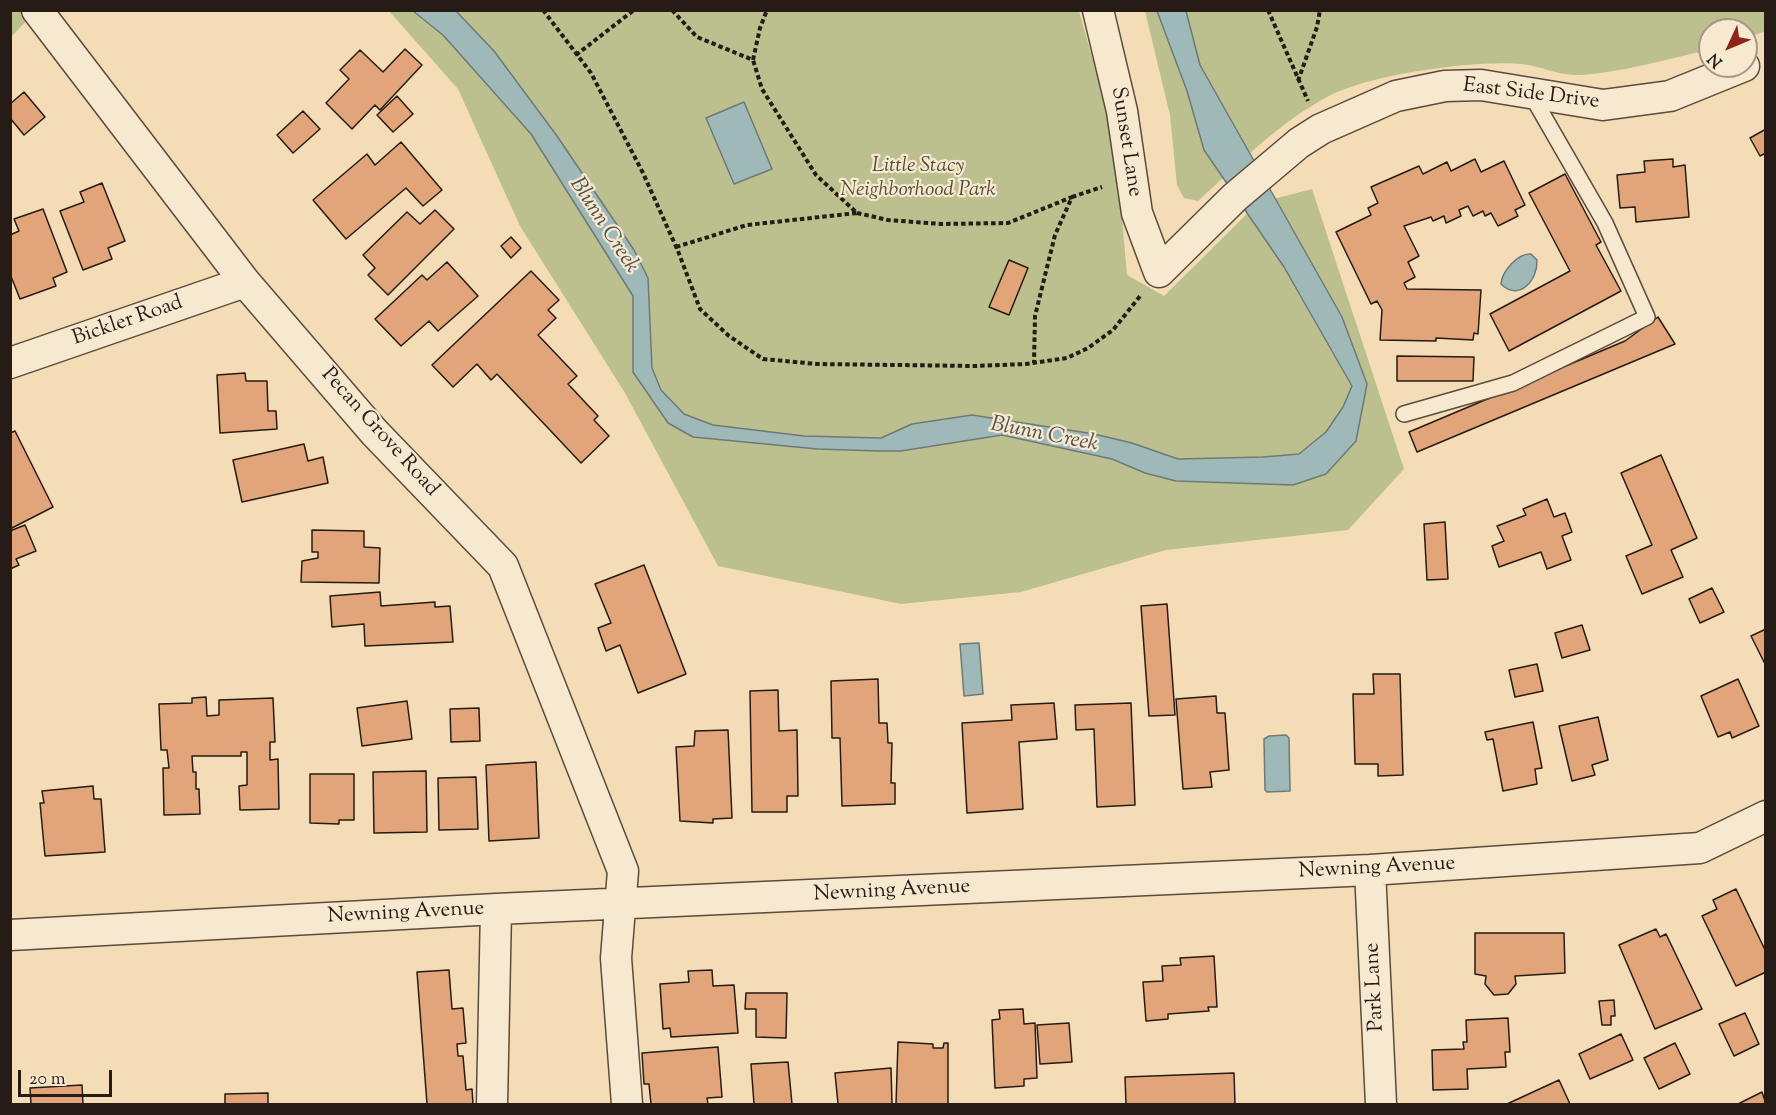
<!DOCTYPE html>
<style>
body{margin:0}
#map{position:relative;width:1776px;height:1115px;overflow:hidden;background:#f3dcb6;font-family:"Sorts Mill Goudy",serif}
canvas{display:block}
.frame{position:absolute;inset:0;border:12px solid #271b15;pointer-events:none}
.north{position:absolute;left:1698px;top:18px;width:60px;height:60px;box-sizing:border-box;background:#f7e8d0;border:2px solid #a49685;border-radius:50%;rotate:226deg;font-size:16px;font-weight:700;line-height:24px;text-align:center;color:#271b15}
.north::after{content:'';display:block;margin:auto;width:21px;height:27px;background:#8f2418;clip-path:polygon(50% 0,100% 100%,50% 72%,0 100%)}
.scale{position:absolute;left:18px;top:1070px;width:94px;height:27px;box-sizing:border-box;border:3px solid #271b15;border-top:0;padding-left:8px;font-size:18px;line-height:21px;white-space:nowrap;color:#271b15;-webkit-text-stroke:4px #f7e8d0;paint-order:stroke}
</style>
<div id="map">
<canvas width="1776" height="1115"></canvas>
<div class="frame"></div>
<div class="north">N</div>
<div class="scale">20 m</div>
</div>
<script>
const c = document.querySelector('canvas').getContext('2d');
c.lineJoin = 'round';
function fill(path, color) { c.fillStyle = color; c.fill(path, 'evenodd'); }
function strokePath(path, color, width, dash) { c.strokeStyle = color; c.lineWidth = width; c.lineCap = dash ? 'butt' : 'round'; c.setLineDash(dash || []); c.stroke(path); }
function label(font, color, halo, rows, align = 'center') {
  c.font = font + ' "Sorts Mill Goudy",serif'; c.lineWidth = 4.5; c.setLineDash([]); c.textBaseline = 'middle'; c.strokeStyle = halo; c.fillStyle = color; for (const [text, x, y, turn = 0] of rows) {
    c.save(); c.translate(x, y); c.rotate((+turn || 0) * Math.PI / 180); c.textAlign = isNaN(turn) ? turn : align; if (halo) c.strokeText(text, 0, 0); c.fillText(text, 0, 0); c.restore();
  }
}
const green = new Path2D(`
 M1765,10L1766,31L1746,38V30H1710V50C1667,58 1620,74 1575,75C1558,75 1539,66 1522,64C1475,60 1371,74 1329,96C1279,122 1240,163 1198,201L1184,198L1177,185L1170,115L1145,11Z
 M11,11H36L11,37Z
 M389,11H1079L1115,138L1127,275L1164,296L1258,203L1312,189L1404,469L1348,530L1166,550L1021,592L901,604L718,566L625,393L520,226L458,89Z`);
const water = new Path2D(`
 M413,11H456L494,51L557,136L634,250L648,278L652,368L661,390L684,414L713,425L804,436L881,438L912,424L972,415L1094,434L1132,443L1178,459L1263,457L1299,454L1326,432L1343,407L1352,386L1284,267L1204,150L1187,91L1157,11H1186L1200,65L1342,317L1367,384L1356,441L1326,474L1293,485L1176,481L1145,473L1112,459L1002,435L901,451H879L817,449L693,437L668,423L633,372V296L531,134L443,35Z
 M744,102L772,169L734,184L706,118Z
 M1531,254L1537,260C1538,280 1519,302 1501,284C1502,271 1518,253 1531,254Z
 M979,643L983,694L964,696L960,644Z
 M1286,735L1289,738L1290,791L1267,792L1265,790L1264,739L1269,736Z`);
const building = new Path2D(`
 M405,49L422,65L380,110L375,105L352,129L326,103L349,79L340,70L360,50L383,72Z
 M24,92L45,117L24,135L10,118V104Z
 M397,96L413,114L393,132L377,115Z
 M303,111L320,129L293,153L277,135Z
 M1766,129V153L1760,156L1750,138Z
 M401,142L442,190L423,206L406,188L346,239L313,200L367,154L375,165Z
 M1475,159L1481,172L1504,161L1525,205L1515,210L1518,216L1498,226L1491,213L1485,216L1483,211L1473,216L1468,206L1459,210L1461,216L1446,223L1444,216L1433,221L1431,217L1404,226L1419,256L1408,262L1415,277L1404,283L1407,289L1481,290L1478,334L1474,333L1473,340L1436,338V341L1380,340L1382,310L1377,301L1371,304L1336,232L1371,215L1368,208L1378,203L1371,187L1419,166L1423,174L1447,162L1451,171Z
 M1673,159V167L1685,165L1689,217L1636,222L1635,207L1620,208L1617,175L1645,172L1644,161Z
 M1565,174L1601,242L1596,245L1621,291L1509,351L1490,314L1570,271L1529,193Z
 M102,183L125,241L108,248L112,259L83,270L60,211L84,202L80,192Z
 M43,209L67,272L53,278L56,286L20,299L10,274V235L19,231L14,219Z
 M435,210L454,229L388,295L368,275L375,268L363,255L407,212L420,224Z
 M511,237L521,248L511,258L501,246Z
 M1009,260L1028,268L1009,315L989,307Z
 M447,262L478,296L438,331L429,321L401,346L375,319L422,275L427,280Z
 M531,271L559,300L548,310L556,318L538,335L577,376L568,384L598,416L594,420L609,436L581,463L497,374L491,380L477,364L453,387L432,365Z
 M1658,317L1675,344L1417,452L1409,432L1625,341Z
 M1397,356L1474,357L1473,381H1397Z
 M245,373L246,381H267L268,411H276L277,429L220,433L217,375Z
 M15,431L53,507L10,529V433Z
 M304,444L308,461L323,457L328,483L242,502L233,460Z
 M1661,455L1697,538L1671,550L1683,577L1642,594L1626,556L1652,545L1621,473Z
 M1547,499L1554,517L1565,513L1572,532L1562,536L1571,560L1547,569L1541,552L1499,567L1492,546L1504,541L1497,526L1526,515L1523,509Z
 M1445,522L1448,579L1427,580L1424,524Z
 M25,525L36,551L16,559L19,565L10,569V531Z
 M312,530L364,531V547L380,548L379,583L301,582L302,561L318,558V552H312Z
 M644,565L686,674L638,693L620,645L606,651L598,628L611,623L595,584Z
 M1712,588L1724,612L1700,623L1689,599Z
 M380,592L381,606L435,602V607L450,606L453,642L365,646L364,624L332,627L330,596Z
 M1167,604L1175,715L1149,716L1141,606Z
 M1582,625L1590,650L1562,658L1555,633Z
 M1766,629V666L1751,636Z
 M1537,664L1543,691L1515,697L1509,670Z
 M1373,674H1400L1403,775L1378,776V764H1355L1353,694H1374Z
 M878,679L879,723H887L888,743H892L891,783H895V804L842,806L840,738H832L831,681Z
 M1738,679L1759,726L1732,738L1730,732L1718,737L1701,696Z
 M778,690L779,731L797,730L798,796H787V812H752L750,691Z
 M1216,696L1217,713H1225L1229,770L1210,772L1212,787L1183,789L1176,699Z
 M206,697L207,716L219,715V700L273,698L275,742H270V760L278,759L279,809L240,810L239,786L247,785V752H241V756H192L193,772H196V789H199L200,814L164,815L163,768H169L167,750H161L159,704L192,703V698Z
 M407,701L412,739L362,746L357,708Z
 M1054,703L1057,739L1019,742L1023,809L967,813L962,723L1012,720L1011,705Z
 M1131,703L1135,805L1097,807L1094,729L1076,730L1075,705Z
 M479,708L480,741L451,742L450,709Z
 M1598,717L1608,760L1592,765L1595,775L1572,781L1559,726Z
 M1533,722L1542,768L1535,769L1537,784L1503,791L1493,739L1487,740L1485,732Z
 M728,730L732,818L713,819V823L680,821L676,747L694,746L695,731Z
 M536,762L539,838L489,841L486,765Z
 M426,771L427,832L374,833L373,772Z
 M310,774H354V820H339V824L310,823Z
 M476,777L478,829L439,830L438,778Z
 M93,786L94,799H101L105,852L45,856L40,803H44L42,791Z
 M1736,889L1766,952V972L1736,986L1702,916L1717,909L1713,900Z
 M1656,929L1660,937L1666,934L1702,1009L1655,1029L1619,945Z
 M1475,933H1564L1565,973L1515,976L1516,984L1508,994L1494,995L1485,984L1486,976L1475,974Z
 M1214,956L1217,1007H1208L1209,1011L1168,1014V1019L1146,1021L1143,982L1163,981L1162,966L1181,965L1180,958Z
 M449,970L452,1009L463,1008L466,1043L457,1044L458,1056H463L466,1090L472,1089L473,1104H427L417,972Z
 M712,970L713,986L734,985L738,1033L671,1037L670,1028L663,1029L660,984L689,982L688,971Z
 M746,993H787L786,1038L756,1037V1009H745Z
 M1614,1000L1615,1016H1611V1025H1602L1599,1001Z
 M1023,1009L1024,1024L1035,1023L1037,1078L1024,1079V1086L995,1088L992,1020L1000,1019L999,1010Z
 M1745,1013L1759,1044L1734,1056L1719,1024Z
 M1508,1018L1510,1052H1505L1506,1067L1467,1069L1468,1089L1433,1090L1432,1050L1464,1049L1463,1042H1467L1466,1020Z
 M1069,1023L1072,1062L1040,1064L1037,1025Z
 M1621,1034L1633,1060L1590,1079L1579,1054Z
 M898,1042L933,1044V1048H943L944,1043H948V1104H896Z
 M1675,1043L1690,1074L1659,1089L1644,1058Z
 M718,1047L722,1097L707,1098L708,1104H651L649,1084H644L642,1053Z
 M788,1062L792,1104H754L751,1064Z
 M891,1068L892,1104H838L835,1073Z
 M1234,1073L1235,1104H1126L1125,1077Z
 M1559,1080L1570,1104H1507Z
 M82,1085L83,1104H31L30,1088Z
 M1762,1092L1766,1104H1738Z
 M268,1093V1104H225V1094Z`);
const path = new Path2D(`
 M543,10L591,73L643,173L678,251L700,309L729,336L763,359L817,364L975,366L1026,364L1067,358L1088,348L1113,330L1141,295
 M672,10L697,37L753,60L760,28L767,10
 M1268,10L1308,101
 M576,55L634,10
 M1298,81L1317,27L1320,10
 M1072,197L1102,187
 M857,213L888,220L941,224L1008,223L1072,197L1055,235L1035,316L1034,363
 M676,247L747,225L857,213L816,175L762,89L753,60`);
const service = new Path2D(`
 M1404,414L1513,383L1647,317L1605,223L1532,96`);
const minor = new Path2D(`
 M37,10L245,282L374,432L503,566L623,871L616,958L627,1104
 M1098,10L1122,111L1137,213L1159,272L1235,197L1299,143L1321,129L1396,96L1445,86L1481,85L1603,105L1670,96L1744,66
 M10,363L245,282
 M1370,870L1381,1104
 M10,935L496,909L1370,870L1700,848L1766,816
 M492,1104L496,909`);
const streetNames = [
 ["East Side Drive",1531,95,7],
 ["Sunset Lane",1125,142,81],
 ["Bickler Road",128,322,-19],
 ["Pecan Grove Road",379,433,48],
 ["Newning Avenue",1377,869,-3],
 ["Newning Avenue",892,892,-3],
 ["Newning Avenue",406,914,-3],
 ["Park Lane",1376,987,-93]
];
const parkNames = [
 ["Little Stacy",918,167],
 ["Neighborhood Park",918,191]
];
const waterNames = [
 ["Blunn Creek",603,226,57],
 ["Blunn Creek",1044,436,11]
];
fill(green, '#bbc08e');
fill(water, '#9fb9b8');
strokePath(water, '#6f7a77', 1.5);
fill(building, '#e2a57a');
strokePath(building, '#271b15', 1.5);
strokePath(service, '#5a4b3d', 18);
strokePath(minor, '#5a4b3d', 33);
strokePath(path, '#271b15', 4, [4.5, 3]);
strokePath(service, '#f7e8d0', 15);
strokePath(minor, '#f7e8d0', 30);
label('21px', '#271b15', '#f7e8d0', streetNames);
label('italic 21px', '#534d39', '#f7e8d0', parkNames);
label('italic 22px', '#51524e', '#f7e8d0', waterNames);
</script>
